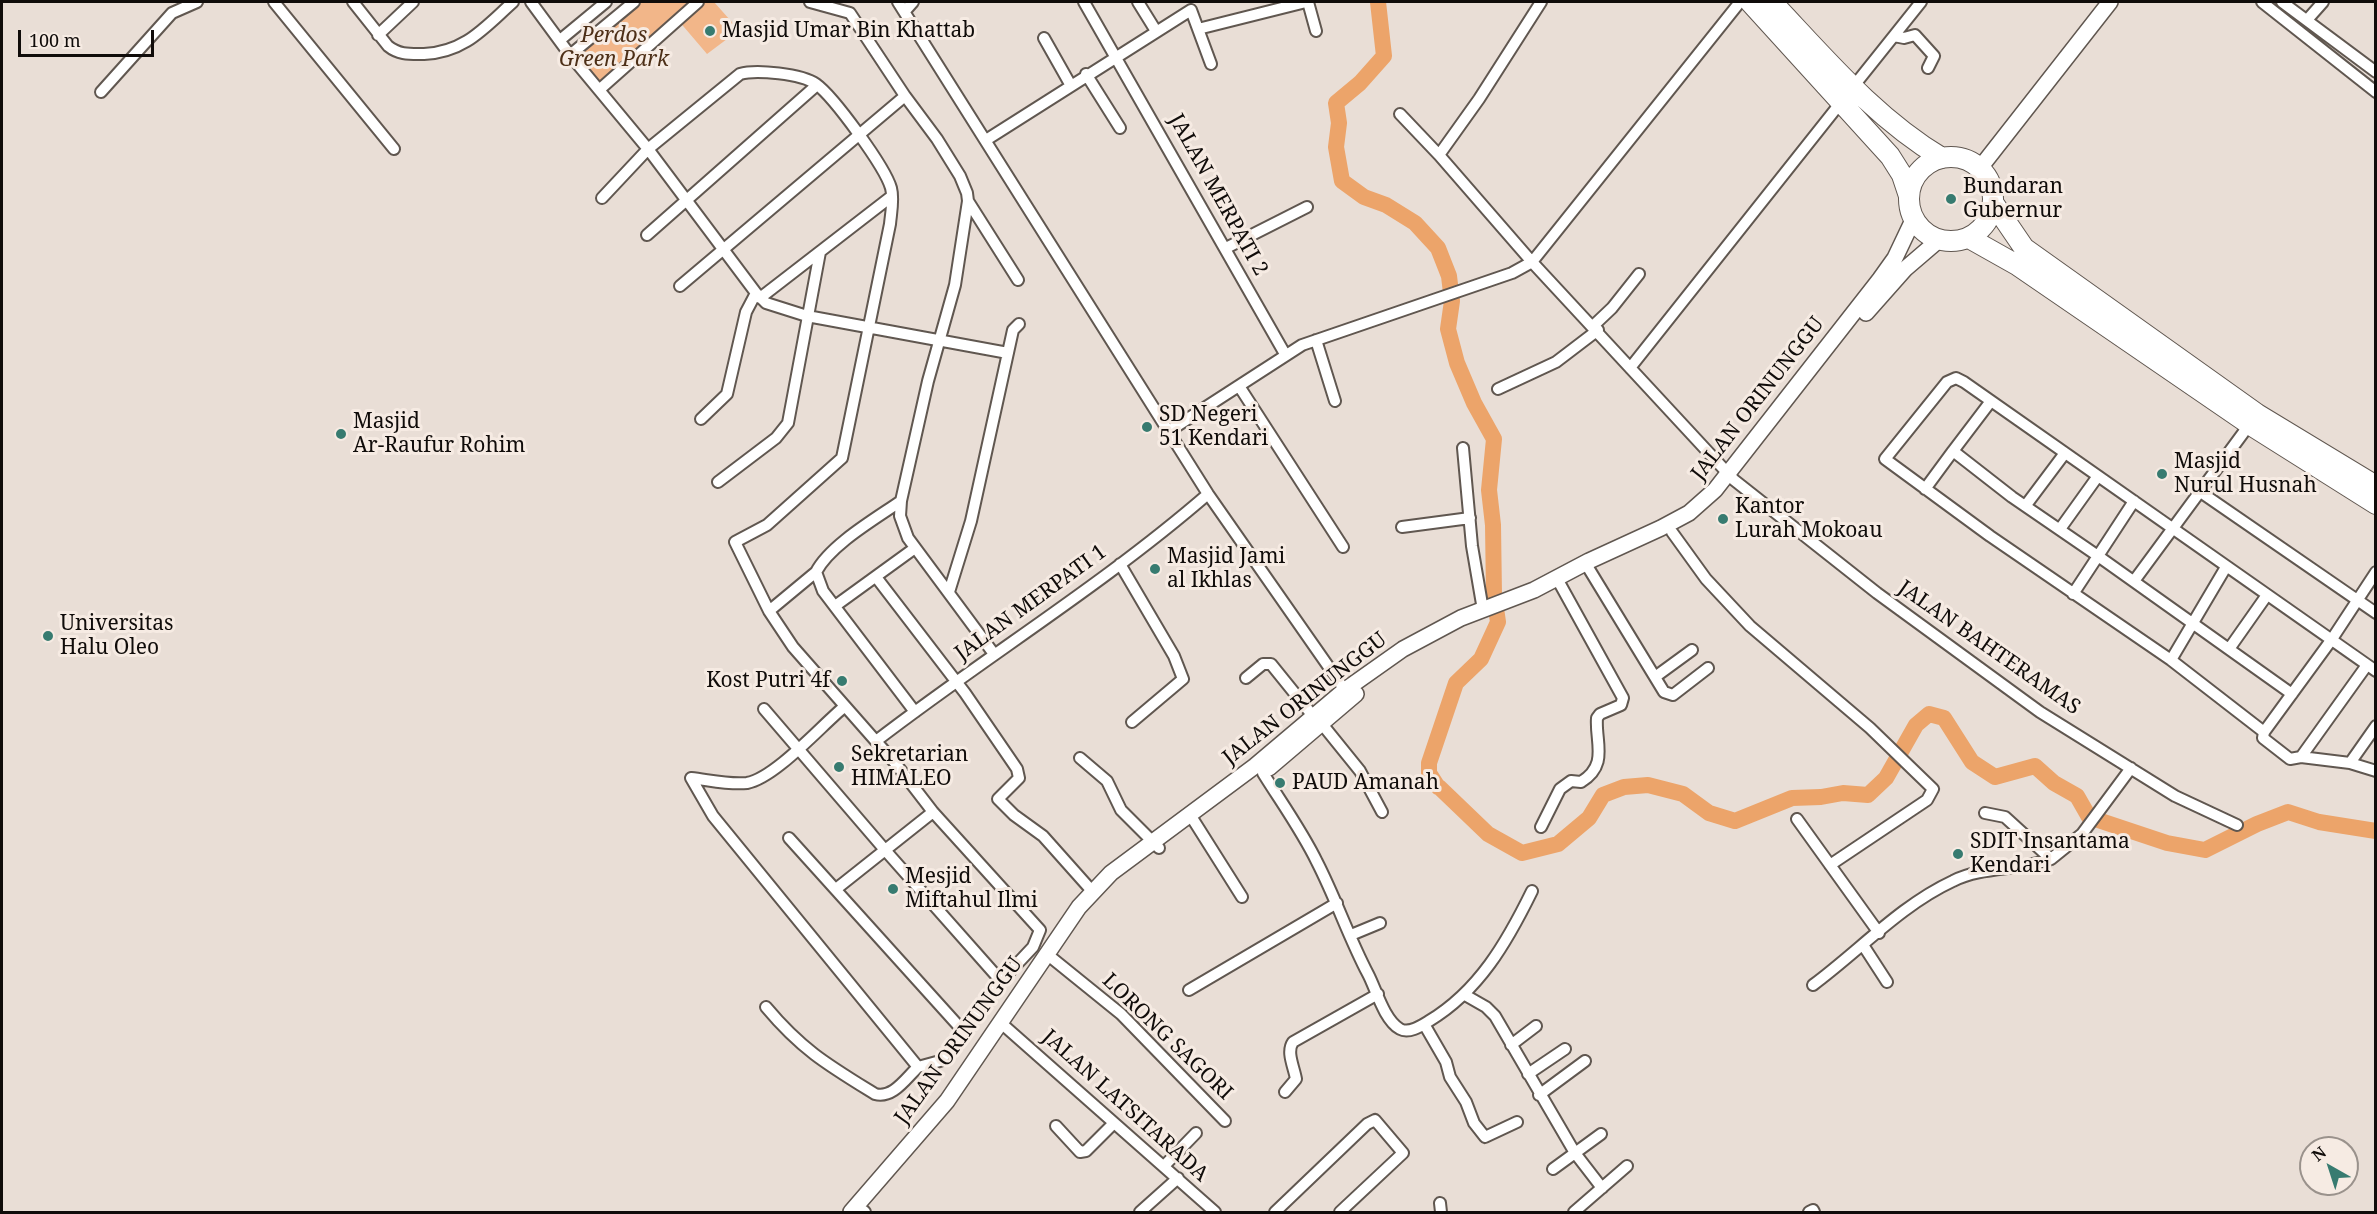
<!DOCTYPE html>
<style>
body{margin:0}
#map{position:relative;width:2377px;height:1214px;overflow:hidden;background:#e9ded6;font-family:"Noto Serif",serif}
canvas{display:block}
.frame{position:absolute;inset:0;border:3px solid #100c0a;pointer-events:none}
.north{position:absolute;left:2299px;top:1136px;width:60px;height:60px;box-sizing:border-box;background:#f6ebe3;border:2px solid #9a928c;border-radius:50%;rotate:321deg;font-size:16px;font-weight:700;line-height:24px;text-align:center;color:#100c0a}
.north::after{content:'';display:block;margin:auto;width:21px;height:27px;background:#377b70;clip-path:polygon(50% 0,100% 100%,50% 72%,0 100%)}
.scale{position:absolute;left:18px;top:30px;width:136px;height:27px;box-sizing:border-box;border:3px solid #100c0a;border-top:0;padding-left:8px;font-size:18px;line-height:21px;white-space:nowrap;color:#100c0a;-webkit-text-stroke:4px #f6ebe3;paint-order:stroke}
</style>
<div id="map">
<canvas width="2377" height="1214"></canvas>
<div class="frame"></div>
<div class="north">N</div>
<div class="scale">100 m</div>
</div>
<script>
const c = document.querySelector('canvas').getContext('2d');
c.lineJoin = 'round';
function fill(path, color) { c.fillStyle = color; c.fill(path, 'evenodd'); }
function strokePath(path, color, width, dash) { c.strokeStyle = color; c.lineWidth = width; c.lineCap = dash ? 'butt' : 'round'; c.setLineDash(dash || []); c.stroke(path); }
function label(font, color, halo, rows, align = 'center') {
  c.font = font + ' "Noto Serif",serif'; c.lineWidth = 6; c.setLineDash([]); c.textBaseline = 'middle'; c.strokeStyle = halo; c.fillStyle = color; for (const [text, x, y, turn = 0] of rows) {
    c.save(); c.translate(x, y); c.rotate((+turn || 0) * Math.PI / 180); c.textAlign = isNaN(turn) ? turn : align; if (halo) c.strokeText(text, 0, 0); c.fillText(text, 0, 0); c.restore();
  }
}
const green = new Path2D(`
 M635,2H714L739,30L707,54L678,20L599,90L571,55Z`);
const river = new Path2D(`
 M1378,2L1384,56L1360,83L1336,103L1339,123L1336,147L1342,181L1364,197L1386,205L1415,223L1438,248L1449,276L1452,301L1448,329L1457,363L1474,403L1494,439L1489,490L1493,525L1494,595L1498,622L1481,659L1456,683L1429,763V773L1438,787
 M1439,787L1488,834L1522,853L1558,844L1589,818L1603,795L1624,787L1648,785L1683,794L1709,813L1735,821L1792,798L1821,797L1843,793L1868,795L1886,778L1916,725L1929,714L1944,718L1972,762L1995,777L2035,766L2054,783L2077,796L2089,817L2167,843L2205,850L2257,824L2288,812L2319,822L2376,831`);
const street = new Path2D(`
 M274,2L394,149
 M353,2L388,46C399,55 410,54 424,54C465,52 484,28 513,2
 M531,2L570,55L648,149L740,74C756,69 802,74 816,84C834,97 885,167 891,188C894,199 891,213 890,224L842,458L767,525L735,542L769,611L793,647L896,764L933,812L1040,930L1033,947L1001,981L964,1032
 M810,2L850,13L905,96
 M898,2L1208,494L1349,696
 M1084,2L1285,354
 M1138,2L1156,31
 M1308,2L1316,31
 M1541,2L1479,99L1439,155L1532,262L1734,480L1877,593L2040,712L2175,796L2237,825
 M2262,2L2376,92
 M2282,2L2376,72
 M905,11L913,2
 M2307,20L2323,2
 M1198,29L1306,2
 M378,35L413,2
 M1894,36L1904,38L1915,35L1934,56L1928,68
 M1044,38L1070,84
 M560,40L606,2
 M570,55L634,2
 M1086,74L1120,128
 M1853,87L1921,2
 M599,90L698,2
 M101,92L172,13L197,2
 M1400,114L1439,155
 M986,140L1191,10L1211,64
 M602,198L648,149L756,293L766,303L807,316L1008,353
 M968,201L1018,280
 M647,235L817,85
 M1226,248L1307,207
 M680,286L905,96L937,139L960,176L967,193L968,201L955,285L928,381L901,501C875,519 830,545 816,572L823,591L915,712
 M760,298L892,196
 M1593,326L1612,308L1639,274
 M1316,340L1335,401
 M1630,368L1842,101
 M1239,386L1343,547
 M1498,389L1556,362L1598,330
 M701,419L727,394L746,312L756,293
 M1169,431L1302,345L1512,273L1532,262L1740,2
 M1463,448L1472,546L1483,610
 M1953,451L1991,401
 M718,482L776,438L788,423L820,252
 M1925,489L1953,451L2012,497L2098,556L2134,501
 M2199,491L2376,613
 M901,501L900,516L908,538L994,654
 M2026,505L2065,453
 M1402,527L1470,518
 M2060,529L2098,476
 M1672,532L1706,579L1750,626L1870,728L1933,789L1927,800L1830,865
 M1120,564L1174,656L1183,679L1132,722
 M2226,567L2171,660L2264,732L2263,738L2290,759L2301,757L2367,665
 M1589,569L1664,692L1673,695L1708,668
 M876,577L965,693L1017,769L1019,778L998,799L1014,815L1043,836L1092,891
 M2134,581L2252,421
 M949,592L971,521L1013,330L1019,324
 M2073,594L2098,556L2292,694
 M835,606L915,548
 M769,611L816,572
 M2229,649L2267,595
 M2171,660L1990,536L1885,459L1947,382L1956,378L1964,382L2376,671
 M1655,677L1692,650
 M1246,678L1263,664H1271L1313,716
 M764,709L885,850L1001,981
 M1322,724L1360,771L1382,812
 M2264,732L2332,639L2376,572
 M876,741C985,657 1103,585 1208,494
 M2301,757L2350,763L2376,771
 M1080,758L1107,781L1121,810L1159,848
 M2350,763L2376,726
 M1263,773C1281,802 1302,831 1317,862C1336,899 1349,938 1368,974C1376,989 1384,1020 1400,1029C1409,1034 1421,1026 1429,1021C1479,991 1507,942 1532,891
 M1797,819L1879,933
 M1194,821L1242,897
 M1541,827L1560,789L1571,781L1581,782C1609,765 1595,742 1597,718L1600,714L1621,705L1623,698L1560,584
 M789,838L964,1032L940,1061L918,1067L713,816L691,778C709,780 729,785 747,783C775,778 821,726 844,707
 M2051,859L2082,834L2131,768
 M836,889L933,812
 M1351,935L1380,923
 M1863,945L1887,982
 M1053,959L1121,1014L1225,1121
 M1813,985C1859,951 1901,905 1953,881C1983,866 2019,871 2051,859L2005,817L1985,813
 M1189,990L1337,903
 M1465,995L1486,1007L1495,1016L1575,1153L1553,1169
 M766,1007C802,1050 828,1065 875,1094C893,1099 906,1078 918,1067
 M1001,1023L1215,1212
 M1424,1024L1446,1062L1450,1077L1466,1102L1474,1123L1485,1137L1517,1122
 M1511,1045L1536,1026
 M1528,1074L1565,1049
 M1285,1092L1296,1079C1294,1067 1286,1052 1293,1042L1378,994
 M1539,1095L1585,1061
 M1056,1126L1080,1152L1086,1151L1114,1123
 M1601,1134L1575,1153L1602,1188
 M1164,1166L1196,1133
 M1440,1203L1441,1212
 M864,1211L865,1212
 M1140,1212L1178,1178
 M1275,1212L1367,1124L1375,1120L1403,1153L1340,1212
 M1574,1212L1627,1166
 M1809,1212L1813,1210L1814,1212`);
const secondary = new Path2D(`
 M1980,168L2110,2
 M1866,313L1905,269L1940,239
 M1269,768L1356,694
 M851,1212L947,1101L1079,907L1111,873L1255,766L1345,690L1403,649L1461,618L1534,590L1589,561L1661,528L1689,513L1715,490L1880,279L1895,258L1914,218`);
const highway = new Path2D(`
 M1750,2L1890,156L1902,175L1909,196
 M1772,2C1825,58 1875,118 1942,158
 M1909 199a42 42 0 1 1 84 0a42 42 0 1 1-84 0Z
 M1994,204L2024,248L2257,414L2376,486
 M1969,238L2017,265L2249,424L2376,504`);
const markers = [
 [710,31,6,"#377b70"],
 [1951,199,6,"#377b70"],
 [1147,427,6,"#377b70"],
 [341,434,6,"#377b70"],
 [2162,474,6,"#377b70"],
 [1723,519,6,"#377b70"],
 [1155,569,6,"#377b70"],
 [48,636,6,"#377b70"],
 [842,681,6,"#377b70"],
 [839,767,6,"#377b70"],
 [1280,783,6,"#377b70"],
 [1958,854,6,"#377b70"],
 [893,889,6,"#377b70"]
];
const poiNames = [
 ["Masjid Umar Bin Khattab",722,31],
 ["Bundaran",1963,187],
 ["Gubernur",1963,211],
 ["SD Negeri",1159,415],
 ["51 Kendari",1159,439],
 ["Masjid",353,422],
 ["Ar-Raufur Rohim",353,446],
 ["Masjid",2174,462],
 ["Nurul Husnah",2174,486],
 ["Kantor",1735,507],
 ["Lurah Mokoau",1735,531],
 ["Masjid Jami",1167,557],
 ["al Ikhlas",1167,581],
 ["Universitas",60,624],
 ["Halu Oleo",60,648],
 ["Kost Putri 4f",830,681,"right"],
 ["Sekretarian",851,755],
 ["HIMALEO",851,779],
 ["PAUD Amanah",1292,783],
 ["SDIT Insantama",1970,842],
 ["Kendari",1970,866],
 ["Mesjid",905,877],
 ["Miftahul Ilmi",905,901]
];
const parkNames = [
 ["Perdos",614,36],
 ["Green Park",614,60]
];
const streetNames = [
 ["JALAN MERPATI 2",1218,195,61],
 ["JALAN ORINUNGGU",1758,399,-52],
 ["JALAN MERPATI 1",1031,603,-36],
 ["JALAN BAHTERAMAS",1989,648,35],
 ["JALAN ORINUNGGU",1305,699,-38],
 ["LORONG SAGORI",1167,1037,44],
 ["JALAN ORINUNGGU",959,1041,-54],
 ["JALAN LATSITARADA",1125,1106,42]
];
fill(green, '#f2b689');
strokePath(river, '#eca46a', 16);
strokePath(street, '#605750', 14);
strokePath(secondary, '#605750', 18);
strokePath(highway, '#605750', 22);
strokePath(street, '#fff', 10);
strokePath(secondary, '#fff', 15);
strokePath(highway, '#fff', 20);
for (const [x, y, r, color] of markers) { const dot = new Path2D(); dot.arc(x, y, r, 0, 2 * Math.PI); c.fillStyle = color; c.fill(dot); strokePath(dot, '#f6ebe3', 2); }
label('21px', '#100c0a', '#f6ebe3', poiNames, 'left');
label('italic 21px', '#4d2f17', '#f6ebe3', parkNames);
label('21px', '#100c0a', '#f6ebe3', streetNames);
</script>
